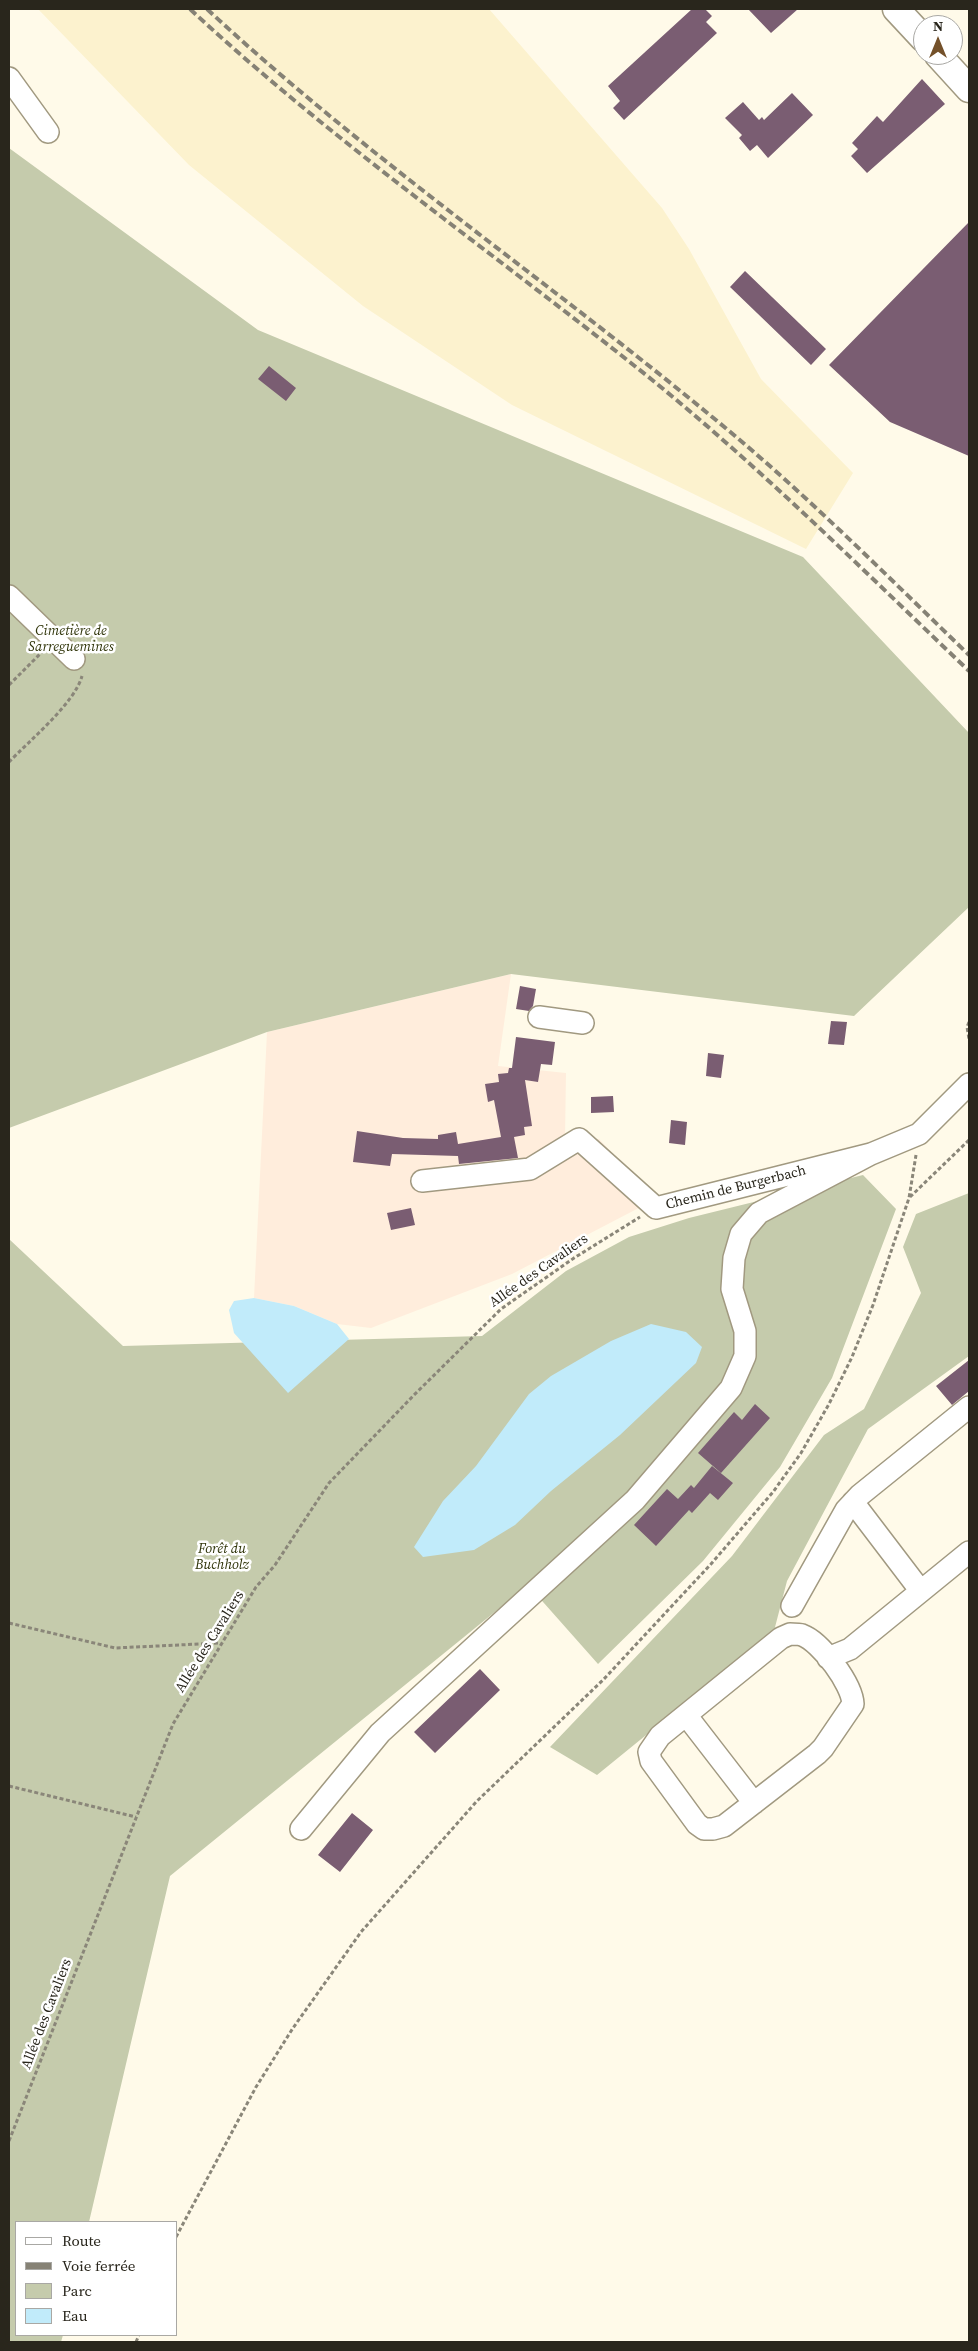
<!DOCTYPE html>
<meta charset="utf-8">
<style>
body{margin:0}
#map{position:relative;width:978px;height:2351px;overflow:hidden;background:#fffae9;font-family:"Source Serif 4",serif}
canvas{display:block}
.frame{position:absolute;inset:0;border:10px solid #29261c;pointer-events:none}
.legend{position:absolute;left:15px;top:2221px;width:162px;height:115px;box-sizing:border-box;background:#fff;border:1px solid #a9a8a4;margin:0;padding:6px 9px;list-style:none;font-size:15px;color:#29261c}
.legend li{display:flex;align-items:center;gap:10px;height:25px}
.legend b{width:25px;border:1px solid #a9a8a4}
.north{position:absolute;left:913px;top:15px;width:50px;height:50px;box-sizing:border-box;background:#fff;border:1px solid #a9a8a4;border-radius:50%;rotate:0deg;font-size:14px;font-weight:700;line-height:20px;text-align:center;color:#29261c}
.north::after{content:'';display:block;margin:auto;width:18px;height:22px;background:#74512a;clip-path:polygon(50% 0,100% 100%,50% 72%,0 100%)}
</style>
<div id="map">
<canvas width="978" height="2351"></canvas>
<div class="frame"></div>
<ul class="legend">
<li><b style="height:6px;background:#fff"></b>Route</li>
<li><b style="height:6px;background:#868275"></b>Voie ferrée</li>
<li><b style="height:14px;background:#c5cbac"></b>Parc</li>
<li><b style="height:14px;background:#c1ebfa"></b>Eau</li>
</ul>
<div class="north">N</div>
</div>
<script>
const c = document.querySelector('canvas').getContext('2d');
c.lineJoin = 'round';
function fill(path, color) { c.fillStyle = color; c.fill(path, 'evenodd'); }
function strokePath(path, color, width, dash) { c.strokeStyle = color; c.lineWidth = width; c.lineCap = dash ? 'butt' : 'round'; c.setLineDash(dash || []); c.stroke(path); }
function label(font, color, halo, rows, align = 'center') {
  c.font = font + ' "Source Serif 4",serif'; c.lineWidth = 5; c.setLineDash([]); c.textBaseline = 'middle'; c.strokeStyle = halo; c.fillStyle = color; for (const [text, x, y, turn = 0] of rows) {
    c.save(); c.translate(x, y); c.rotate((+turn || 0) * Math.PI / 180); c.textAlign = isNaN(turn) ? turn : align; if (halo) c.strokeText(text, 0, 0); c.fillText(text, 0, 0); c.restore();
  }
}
const commercial = new Path2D(`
 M511,974L498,1066L566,1073L565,1138L599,1139L656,1199L512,1274L371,1328L337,1324L294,1306L254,1298L267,1032Z`);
const built = new Path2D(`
 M38,9H489L662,208L689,249L761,379L853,473L806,549L512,405L363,306L189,165Z`);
const green = new Path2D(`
 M9,148L258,330L803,557L969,733V907L854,1016L511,974L267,1032L9,1128Z
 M863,1175L896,1209L832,1378L780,1467L703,1561L598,1664L528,1585L170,1876L89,2222H16V2335H63L61,2342H9V1239L123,1346L482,1336L566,1271L629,1237L689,1218Z
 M969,1193V1356L868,1429L787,1581L774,1631L597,1775L550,1747L732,1556L824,1435L864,1409L921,1293L903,1247L916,1214Z`);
const water = new Path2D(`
 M254,1298L294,1306L337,1324L349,1339L288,1393L234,1333L229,1310L234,1301Z
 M651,1324L686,1332L702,1347L696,1363L620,1435L551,1491L515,1525L474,1550L423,1557L414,1547L443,1501L476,1466L529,1394L551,1376L611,1341Z`);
const building = new Path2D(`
 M692,9H705L712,16L706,22L717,33L624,120L613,108L620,101L608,86Z
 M748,9H798L771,33Z
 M922,79L945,104L867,173L851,156L858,149L852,143L877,116L883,122Z
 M792,93L813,115L768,158L757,145L750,151L739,138L742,135L725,118L743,102L759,120L762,117L764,120Z
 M969,222V456L890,422L829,365Z
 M745,271L826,349L811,365L730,287Z
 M269,366L296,388L286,401L258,379Z
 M520,986L536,989L533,1006L529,1011L516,1009Z
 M831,1021L847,1022L844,1045L828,1044Z
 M516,1037L555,1042L552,1065L541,1064L538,1082L525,1080L532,1126L524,1127L525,1135L514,1137L518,1158L459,1164L458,1156L392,1154L390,1166L353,1162L357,1131L403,1138L438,1139V1135L456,1132L458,1144L501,1137L494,1100L488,1102L485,1084L499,1082L498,1074L508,1073L509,1068H512Z
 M708,1053L724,1055L721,1078L706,1076Z
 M613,1096L614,1112L591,1113V1097Z
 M671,1120L687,1122L685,1145L669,1143Z
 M411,1208L415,1225L391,1230L387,1213Z
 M969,1360V1391L952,1405L936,1386Z
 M755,1404L770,1418L721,1473L698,1453L734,1412L742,1420Z
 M712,1466L733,1483L718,1500L710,1493L692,1513L689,1510L656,1546L634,1525L667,1489L678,1499L691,1485L694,1488Z
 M480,1669L500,1690L435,1753L414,1732Z
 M352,1813L373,1830L340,1872L318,1855Z`);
const path = new Path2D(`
 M9,685L42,652
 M9,762C29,741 75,703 82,676
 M969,1022L967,1027L969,1039
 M910,1197L969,1140
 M9,1623L115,1648L220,1643
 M9,1786L136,1817
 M9,2141L173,1724L256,1587L275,1565L329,1483L414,1395L501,1309L574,1258L640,1217
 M176,2237L256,2087L293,2028L361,1932L477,1801L603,1680L711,1564L773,1492L801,1453L829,1404L852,1357L873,1305L909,1198L916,1155
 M136,2342L139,2335`);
const minor = new Path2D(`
 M9,78L48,132
 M9,596L74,659
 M539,1017L583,1023
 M422,1181L530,1169L579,1139L656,1208L871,1154L919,1134L969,1084
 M853,1502L920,1590
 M792,1606L846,1510L860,1495L969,1407
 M790,1634C794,1634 799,1634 802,1635C821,1642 852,1684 853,1704L823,1748L817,1754L724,1826L713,1829H704L697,1824L651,1761L649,1752L660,1736L781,1638Z
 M828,1658L850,1649L969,1552
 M686,1715L754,1803
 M301,1829L380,1733L635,1500L731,1388L745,1356V1331L732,1289L734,1258L741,1234L759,1213L871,1154`);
const major = new Path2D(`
 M896,9L923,38
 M938,55L969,89`);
const rail = new Path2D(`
 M190,9C334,143 498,256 651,379C763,470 865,572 969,671
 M207,9C365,156 545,279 711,416C802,490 885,574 969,655`);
const parkNames = [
 ["Cimetière de",71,631],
 ["Sarreguemines",71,647],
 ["Forêt du",222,1549],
 ["Buchholz",222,1565]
];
const streetNames = [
 ["Chemin de Burgerbach",736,1188,-14],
 ["Allée des Cavaliers",539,1271,-35],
 ["Allée des Cavaliers",210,1642,-58],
 ["Allée des Cavaliers",47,2014,-69]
];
fill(commercial, '#ffeddc');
fill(built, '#fcf2ce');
fill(green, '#c5cbac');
fill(water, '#c1ebfa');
fill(building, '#7a5d72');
strokePath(minor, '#a19980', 24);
strokePath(major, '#a19980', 29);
strokePath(path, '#8a8679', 3, [4, 2.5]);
strokePath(minor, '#fff', 21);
strokePath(major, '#fff', 26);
strokePath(rail, '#868275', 4, [8, 4]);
label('italic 14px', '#30350a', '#fff', parkNames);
label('14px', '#29261c', '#fff', streetNames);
</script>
